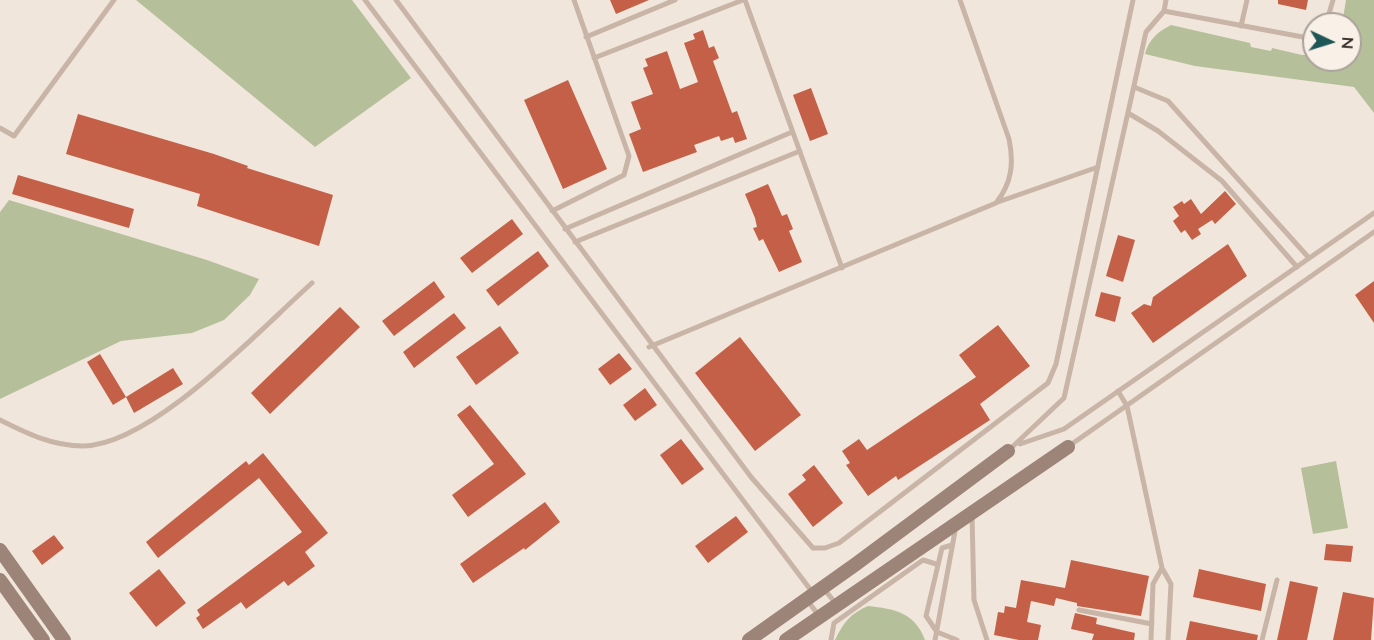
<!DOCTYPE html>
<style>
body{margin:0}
#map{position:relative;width:1374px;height:640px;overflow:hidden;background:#f1e6db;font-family:Lato,sans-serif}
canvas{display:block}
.north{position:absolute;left:1302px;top:12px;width:60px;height:60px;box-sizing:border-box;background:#f9f0e7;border:2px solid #aba19b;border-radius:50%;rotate:94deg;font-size:16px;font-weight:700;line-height:24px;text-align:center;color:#362b28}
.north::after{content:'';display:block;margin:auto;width:21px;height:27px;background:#1e5556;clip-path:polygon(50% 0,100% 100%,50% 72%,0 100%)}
</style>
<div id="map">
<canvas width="1374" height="640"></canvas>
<div class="north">N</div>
</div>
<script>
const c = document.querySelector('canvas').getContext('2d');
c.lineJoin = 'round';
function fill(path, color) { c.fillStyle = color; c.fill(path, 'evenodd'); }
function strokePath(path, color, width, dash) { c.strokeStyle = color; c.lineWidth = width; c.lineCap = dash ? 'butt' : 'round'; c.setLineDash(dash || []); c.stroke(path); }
const green = new Path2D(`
 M136,0H352L411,78L315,147Z
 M1346,0H1374V113L1354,87L1195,66L1145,54C1148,40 1159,31 1171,25L1250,43L1251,47L1271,51L1272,48L1302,55L1314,54V60H1350V24H1342Z
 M9,200L207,260L259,279L250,295L224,320L192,333L121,341L0,399V212Z
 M1336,461L1348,528L1313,534L1301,468Z
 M868,606C895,609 914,612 925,640H835C843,623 851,613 868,606Z`);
const building = new Path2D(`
 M610,0H649L616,14Z
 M1278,0H1308L1306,10L1278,4Z
 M703,30L709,48L714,46L719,58L713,61L732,113L737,111L747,139L735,143L733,137L721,141L719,136L694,145L697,152L643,172L629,134L641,129L631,102L653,94L643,68L648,66L645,59L667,51L680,89L698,82L684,43L695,39L693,34Z
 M568,80L607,169L563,189L524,100Z
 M811,88L828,134L810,141L793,95Z
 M78,114L214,154L248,166L247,168L333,195L319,246L197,206L200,194L66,154Z
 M18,175L134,209L129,228L12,194Z
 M768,184L782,216L787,214L793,229L789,231L802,262L779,272L763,239L759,241L753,228L757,227L755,218L745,194Z
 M1225,191L1236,204L1215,224L1212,220L1198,229L1201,234L1192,240L1185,230L1181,233L1173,221L1179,216L1173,207L1182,201L1184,204L1191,199L1201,214Z
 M512,219L523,234L472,273L460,258Z
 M1118,235L1135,240L1123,282L1106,276Z
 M1228,244L1247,276L1153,343L1131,313L1144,304L1151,306L1153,297Z
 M538,251L549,266L498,306L486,290Z
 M434,281L445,297L394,336L382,321Z
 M1374,281V323L1355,295Z
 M1101,292L1121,297L1115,322L1095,316Z
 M340,307L360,327L270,414L251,393Z
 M454,313L466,328L414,368L403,352Z
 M998,325L1030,366L980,404L990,420L898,480L896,476L868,496L846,465L850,463L842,451L859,439L867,450L976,377L959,355Z
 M500,326L519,353L476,385L456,357Z
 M740,337L801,415L755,451L695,373Z
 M619,353L632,369L610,385L598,369Z
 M100,354L126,397L113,405L87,362Z
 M173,368L183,384L134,413L126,397Z
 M645,388L657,405L635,421L623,405Z
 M470,405L526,474L468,517L452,495L494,464L457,415Z
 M681,439L704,469L682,485L660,455Z
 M263,453L328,533L305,552L315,566L288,586L284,581L246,609L241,602L203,629L196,618L200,615L197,610L302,532L259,478L158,558L146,542L246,461L249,465Z
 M814,465L843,503L813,527L788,494L806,480L802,475Z
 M545,502L560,522L525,550L524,548L473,583L460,564Z
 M736,516L748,532L708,563L695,546Z
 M54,535L64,548L42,565L32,551Z
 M1326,544L1353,546L1351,562L1324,560Z
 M1071,560L1149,576L1141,616L1077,606V603L1056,598L1054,606L1031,601L1027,622L1041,625L1038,640H1019L994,635L998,612L1004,613L1005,606L1016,608L1021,580L1065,588Z
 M159,569L186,603L156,627L129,593Z
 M1199,569L1266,584L1261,611L1193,597Z
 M1290,581L1318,587L1307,640H1277Z
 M1343,592L1374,598L1371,640H1333Z
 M1075,613L1097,618L1096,624L1135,633L1134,640H1092L1094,634L1071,629Z
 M1190,621L1258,635L1257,640H1186Z`);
const lane = new Path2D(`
 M365,0L813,593
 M396,0L751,477L813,548H825L839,543L1048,383L1056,364L1133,0
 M745,0L842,268
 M1164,11L1308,38L1314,36
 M1326,24L1333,0
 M1241,26L1247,0
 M586,37L675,0
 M594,58L743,0
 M1134,87L1168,101L1309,258
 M1128,113L1158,131L1222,181L1297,267
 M0,128L14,136L114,0
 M998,202L1098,167
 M552,211L624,175L629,156L574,0
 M565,229L792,132
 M575,242L800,151
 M649,347L996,203C1012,183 1014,163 1009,139L960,0
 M1118,391L1127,406L1162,568
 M0,420C26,433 52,446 83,446C153,445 259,330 312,283
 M1020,444L1064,429L1374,213
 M1069,446L1374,232
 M1009,450L1064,398L1146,32L1164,11L1166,0
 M972,515L974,600L987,640
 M952,545L942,548L926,616L937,632L957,640
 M824,589L837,605
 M807,600L819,616
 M1079,610L1152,624
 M831,640L834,623L923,560L936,564
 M935,640L956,526
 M1151,640L1153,584L1162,568L1171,584L1168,640
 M1262,640L1277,580`);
const secondary = new Path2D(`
 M0,550L64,640
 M0,580L43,640
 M749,640L856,564L1008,451
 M786,640L1068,447`);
fill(green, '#b5c09b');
fill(building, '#c46047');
strokePath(lane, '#c9b5a7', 5);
strokePath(secondary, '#9d8479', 14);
</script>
